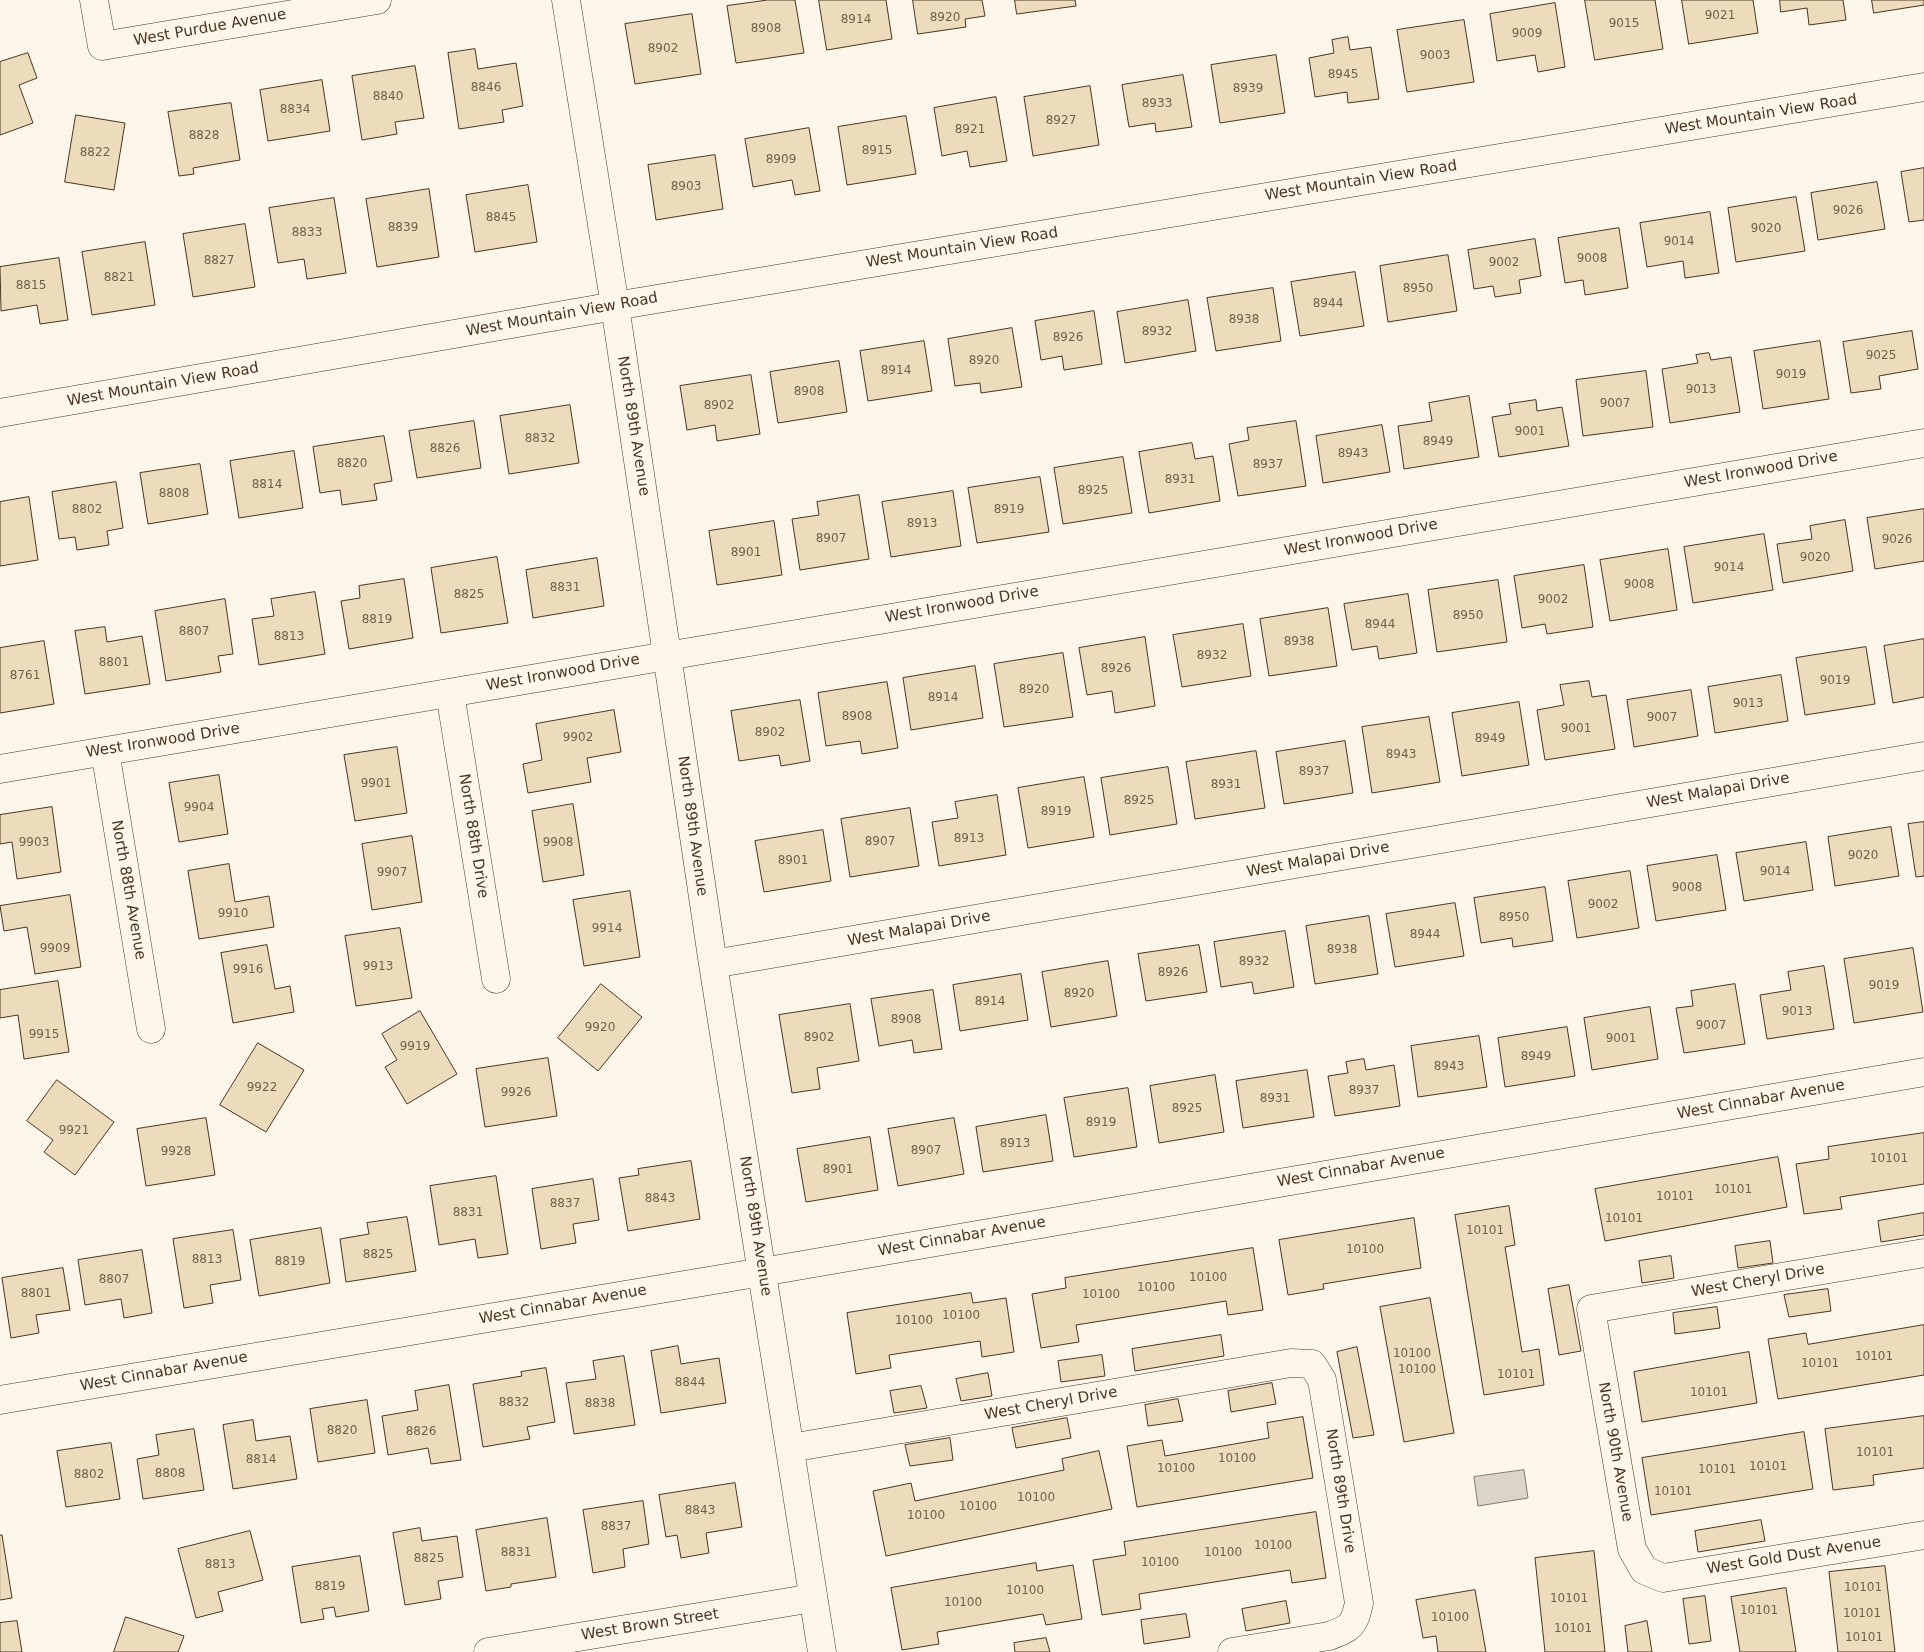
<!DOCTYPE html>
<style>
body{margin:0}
canvas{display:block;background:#fbf6e9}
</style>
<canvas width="1924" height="1652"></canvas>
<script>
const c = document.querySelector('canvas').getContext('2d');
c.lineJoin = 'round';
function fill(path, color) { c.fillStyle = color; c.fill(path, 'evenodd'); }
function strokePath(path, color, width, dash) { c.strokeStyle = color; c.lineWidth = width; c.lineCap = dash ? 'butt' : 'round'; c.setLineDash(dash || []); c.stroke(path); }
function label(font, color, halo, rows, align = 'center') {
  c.font = font + ' "DejaVu Sans",sans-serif'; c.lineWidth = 4; c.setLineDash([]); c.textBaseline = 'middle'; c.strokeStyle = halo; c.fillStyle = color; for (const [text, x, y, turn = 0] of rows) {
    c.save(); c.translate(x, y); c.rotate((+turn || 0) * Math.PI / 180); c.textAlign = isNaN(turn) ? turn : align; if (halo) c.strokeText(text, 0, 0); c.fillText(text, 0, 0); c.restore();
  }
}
const water = new Path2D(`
 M1524,1470L1528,1498L1478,1506L1474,1477Z`);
const building = new Path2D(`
 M768,0H795L804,53L736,63L727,6Z
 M819,0H886L892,39L827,50Z
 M913,0H982L985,16L965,19L966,27L918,34Z
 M1015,0H1075L1076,6L1017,14Z
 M1585,0H1655L1663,49L1595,60Z
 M1682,0H1753L1758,33L1689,44Z
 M1780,0H1843L1846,20L1809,25L1807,8L1781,12Z
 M1872,0H1924V5L1874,13Z
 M1555,3L1565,67L1538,72L1535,55L1497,61L1490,14Z
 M692,14L701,74L635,84L625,24Z
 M1464,20L1474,82L1407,92L1397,30Z
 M1348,37L1350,50L1371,47L1379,99L1348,103L1347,92L1315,97L1309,58L1334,53L1332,40Z
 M475,49L478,69L516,63L523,106L502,110L504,122L459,129L448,53Z
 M28,53L37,78L19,85L33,123L0,135V62Z
 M1276,55L1285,113L1220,123L1211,65Z
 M415,66L424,118L395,122L397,134L362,140L352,76Z
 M1183,75L1192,127L1156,132L1155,123L1129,127L1122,85Z
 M322,80L330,131L268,141L260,90Z
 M1090,86L1099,145L1033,156L1024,97Z
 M996,97L1007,161L970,167L967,151L942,156L934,108Z
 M231,103L240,160L193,168L194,174L179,176L168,112Z
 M76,115L125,123L114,190L65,182Z
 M906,116L916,174L847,185L838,127Z
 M809,128L820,191L795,195L792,180L753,187L745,139Z
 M715,155L723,209L656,220L648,165Z
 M1924,168V220L1909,222L1901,172Z
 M1877,182L1885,229L1818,240L1811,193Z
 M528,185L537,242L475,252L466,195Z
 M429,189L439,257L377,267L366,199Z
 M1796,197L1805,251L1736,262L1728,208Z
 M334,198L346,273L307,279L304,259L278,263L269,208Z
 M1710,212L1719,273L1685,278L1683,261L1647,267L1640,223Z
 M245,224L255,287L193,297L183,234Z
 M1619,228L1628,288L1585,295L1583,280L1565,283L1558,238Z
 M1535,239L1541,276L1519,280L1521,293L1495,297L1493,286L1474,289L1468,250Z
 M145,242L155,305L92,315L82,252Z
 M1448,255L1457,311L1388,322L1380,266Z
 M59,258L68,320L40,324L37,305L1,311L0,267Z
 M1355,272L1364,326L1300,336L1291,282Z
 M1273,288L1281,341L1216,351L1207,298Z
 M1188,300L1196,351L1125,363L1117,312Z
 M1094,311L1102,364L1064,370L1062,356L1041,360L1035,321Z
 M1012,328L1022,387L981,393L980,383L955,386L948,339Z
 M1912,331L1918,369L1879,376L1881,389L1851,393L1843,342Z
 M924,341L932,391L868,401L860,351Z
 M1820,341L1829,399L1763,409L1754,351Z
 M1709,353L1711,360L1731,357L1740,412L1670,423L1662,369L1698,363L1696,355Z
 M839,361L847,412L778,423L770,372Z
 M1646,371L1653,427L1583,436L1576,380Z
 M751,375L760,434L717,441L715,425L687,430L680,386Z
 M1469,396L1479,457L1404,469L1398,426L1432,421L1429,403Z
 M1536,400L1537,411L1562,407L1569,446L1499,457L1492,417L1511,414L1509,404Z
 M570,405L579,463L509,474L500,416Z
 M474,421L481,468L417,478L409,431Z
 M1296,421L1306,486L1238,496L1229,444L1249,440L1247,428Z
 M1382,425L1390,472L1323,483L1316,436Z
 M384,436L392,481L374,484L377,500L342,505L340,490L320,493L313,447Z
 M1192,443L1195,459L1213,456L1220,501L1149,513L1139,452Z
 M294,451L303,508L239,518L230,461Z
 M1123,457L1132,513L1063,524L1054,468Z
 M200,464L208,514L148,524L140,473Z
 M1040,477L1049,532L977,543L968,488Z
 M116,482L123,528L107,531L109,545L77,550L75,537L59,539L52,492Z
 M953,491L961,546L891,557L882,502Z
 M859,495L869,559L800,570L792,519L819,515L817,502Z
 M29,497L38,560L0,566V502Z
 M1924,509V561L1875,569L1867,518Z
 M1845,520L1853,571L1783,583L1777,544L1812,539L1810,526Z
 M774,521L782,575L717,585L709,531Z
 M1764,534L1773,590L1693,603L1684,547Z
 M1668,549L1677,610L1610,621L1600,560Z
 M497,557L508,623L441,633L431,568Z
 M597,558L604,606L533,618L526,570Z
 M1584,565L1593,627L1547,634L1545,624L1522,628L1514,576Z
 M404,579L413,638L349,649L341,601L360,598L359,586Z
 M1498,580L1507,642L1437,652L1428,590Z
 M315,592L325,654L259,665L252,619L274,616L271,599Z
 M1408,594L1417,653L1379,659L1377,646L1352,650L1344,604Z
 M225,599L233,654L218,656L221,672L166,681L155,611Z
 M1328,608L1337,666L1269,676L1260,619Z
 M1243,624L1251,676L1182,687L1173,635Z
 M105,627L107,642L142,636L150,684L85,694L75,631Z
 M1145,637L1155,706L1115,713L1112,691L1087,695L1079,648Z
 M1924,639V697L1893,703L1884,646Z
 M44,641L54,704L0,713V648Z
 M1866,647L1875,704L1805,715L1796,658Z
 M1063,653L1073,717L1004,727L994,664Z
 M975,666L983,718L911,730L903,678Z
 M1781,675L1788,721L1715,733L1708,687Z
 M1589,681L1592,697L1606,695L1615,749L1545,760L1537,710L1564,705L1560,685Z
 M887,682L898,748L862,754L860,741L826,746L818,693Z
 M1691,690L1698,736L1634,747L1627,700Z
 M800,700L810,761L781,766L779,755L739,761L731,711Z
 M1519,702L1529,765L1462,776L1452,713Z
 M614,710L621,752L587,758L591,782L528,793L523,764L542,760L536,724Z
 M1429,717L1440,782L1372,793L1362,727Z
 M1345,741L1353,793L1284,804L1276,752Z
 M397,747L407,813L355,821L344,755Z
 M1256,751L1265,808L1195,819L1186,762Z
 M1168,767L1177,824L1110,835L1101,778Z
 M219,775L228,834L179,842L169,783Z
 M1084,777L1094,837L1028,848L1018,788Z
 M997,795L1006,855L939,866L932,822L958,818L955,802Z
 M573,804L584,875L543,882L532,811Z
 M52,807L61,872L17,879L12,842L0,844V815Z
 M910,808L919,866L850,877L841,819Z
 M1924,822V876L1916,877L1908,824Z
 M1891,827L1899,876L1835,886L1828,837Z
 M823,830L831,881L764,892L755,841Z
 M412,836L422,902L372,910L362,844Z
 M1806,842L1813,890L1744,901L1736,853Z
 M1717,855L1726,910L1656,921L1647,866Z
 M229,864L235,902L269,896L274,927L199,939L188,871Z
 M1630,871L1639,928L1577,938L1568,881Z
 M1545,887L1553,941L1513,947L1512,938L1481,943L1474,898Z
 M630,891L640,957L584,966L573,900Z
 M70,895L81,967L35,974L27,927L4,931L0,906Z
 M1455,903L1464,956L1395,967L1386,914Z
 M1369,916L1378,974L1315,984L1306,926Z
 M400,928L412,998L356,1006L345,936Z
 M1285,931L1294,987L1254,994L1252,982L1221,987L1214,942Z
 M267,945L275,989L290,986L294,1012L233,1023L221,953Z
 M1199,945L1207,992L1146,1001L1138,954Z
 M1913,948L1923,1012L1854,1023L1844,959Z
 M1108,961L1117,1016L1051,1027L1042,972Z
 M1824,966L1834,1029L1767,1039L1760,995L1791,990L1788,972Z
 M1021,974L1028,1020L960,1031L953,985Z
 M58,981L69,1052L24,1059L18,1015L0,1018V990Z
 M601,984L642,1017L598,1071L558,1038Z
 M1735,984L1745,1044L1684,1053L1676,1008L1693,1006L1691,991Z
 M933,990L942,1049L914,1053L912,1040L879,1046L871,999Z
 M850,1004L859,1061L817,1068L820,1089L792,1093L779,1015Z
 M1650,1007L1658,1059L1592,1070L1584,1018Z
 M420,1011L457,1074L407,1104L385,1067L397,1060L382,1034Z
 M1567,1027L1575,1076L1505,1087L1498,1038Z
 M1479,1036L1487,1087L1418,1097L1411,1046Z
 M258,1043L304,1070L266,1132L220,1105Z
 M548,1058L557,1116L485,1127L476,1069Z
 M1364,1059L1366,1070L1394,1065L1400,1106L1335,1116L1328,1076L1348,1073L1346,1062Z
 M1307,1070L1314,1117L1243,1128L1236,1081Z
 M1215,1075L1224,1132L1159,1143L1150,1086Z
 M57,1080L114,1122L75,1175L44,1152L53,1140L27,1121Z
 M1128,1088L1137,1147L1074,1157L1064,1098Z
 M1046,1115L1053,1161L983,1172L976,1127Z
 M206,1118L215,1175L146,1186L137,1129Z
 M954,1118L964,1174L898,1186L888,1129Z
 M1924,1133V1184L1840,1197L1842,1209L1804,1214L1796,1164L1829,1159L1828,1147Z
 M870,1137L878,1190L806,1202L797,1149Z
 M1778,1157L1787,1207L1605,1241L1595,1189Z
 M691,1161L700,1219L628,1231L619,1178L639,1175L638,1169Z
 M496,1176L508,1254L478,1258L475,1239L439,1245L430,1186Z
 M593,1179L599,1220L573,1224L576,1243L541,1249L532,1189Z
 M1509,1206L1515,1245L1505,1247L1522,1352L1539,1349L1544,1385L1484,1395L1455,1215Z
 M1924,1213V1235L1881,1242L1878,1221Z
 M407,1217L416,1271L346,1282L340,1239L369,1234L367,1223Z
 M1414,1218L1421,1268L1323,1284L1324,1289L1288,1295L1279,1240Z
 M321,1228L330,1283L259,1296L250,1240Z
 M233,1230L241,1280L210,1285L213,1303L184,1308L173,1239Z
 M1770,1241L1773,1263L1738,1268L1735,1246Z
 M1253,1248L1263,1310L1228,1315L1226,1301L1076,1325L1079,1342L1041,1348L1032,1294L1066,1288L1065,1278Z
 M142,1250L152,1313L124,1318L121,1299L85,1305L78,1260Z
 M1671,1256L1674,1278L1642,1283L1639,1261Z
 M63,1268L70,1310L36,1315L39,1333L11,1338L2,1278Z
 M1569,1285L1581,1351L1559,1355L1548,1289Z
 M1828,1289L1831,1311L1789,1317L1784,1295Z
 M971,1293L973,1303L1006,1298L1014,1352L982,1357L980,1341L889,1355L891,1368L856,1374L847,1313Z
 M1430,1298L1454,1433L1404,1442L1380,1307Z
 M1717,1307L1720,1328L1675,1334L1673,1313Z
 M1924,1325V1375L1778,1399L1768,1339L1806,1333L1808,1344Z
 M1221,1335L1224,1356L1135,1371L1132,1349Z
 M678,1346L681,1364L719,1358L726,1403L661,1413L651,1351Z
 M1357,1347L1374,1435L1353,1438L1337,1352Z
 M1749,1352L1757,1403L1642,1422L1634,1372Z
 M1102,1355L1105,1376L1061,1382L1058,1361Z
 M624,1356L635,1425L574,1434L566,1383L596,1379L593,1361Z
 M546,1368L555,1422L527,1427L530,1439L483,1447L473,1384L522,1376L521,1372Z
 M988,1373L992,1396L961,1401L956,1379Z
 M1272,1383L1276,1404L1231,1412L1228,1391Z
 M449,1385L461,1460L431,1464L428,1448L388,1455L382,1416L418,1410L415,1391Z
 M921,1386L927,1408L894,1413L890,1391Z
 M1178,1399L1183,1421L1148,1426L1145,1405Z
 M367,1400L375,1453L318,1462L310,1409Z
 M1924,1416V1468L1873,1475L1874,1485L1833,1490L1825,1429Z
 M1303,1417L1313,1478L1137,1507L1127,1446L1162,1440L1165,1456L1269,1438L1267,1423Z
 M1067,1418L1071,1438L1016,1448L1012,1428Z
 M253,1420L256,1441L290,1436L297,1479L233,1489L223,1425Z
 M194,1429L204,1490L143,1499L137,1459L159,1455L156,1435Z
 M1804,1432L1813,1489L1651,1515L1642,1458Z
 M950,1438L953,1460L910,1466L905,1445Z
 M111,1443L120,1499L66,1507L57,1451Z
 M1099,1451L1112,1509L886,1556L873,1491L911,1483L915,1501L1064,1470L1062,1459Z
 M735,1483L742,1527L706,1533L709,1553L681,1558L677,1535L666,1537L659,1495Z
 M643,1501L649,1544L623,1549L625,1567L593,1573L583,1510Z
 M1316,1512L1326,1578L1292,1583L1290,1570L1139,1594L1141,1609L1102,1615L1093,1560L1126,1555L1124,1542Z
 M547,1518L556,1577L511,1584V1587L486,1591L476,1530Z
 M1761,1520L1765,1541L1698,1552L1695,1531Z
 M420,1528L422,1541L457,1536L463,1577L438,1581L441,1599L405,1605L393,1533Z
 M250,1531L263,1580L218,1592L223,1611L196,1618L178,1549Z
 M0,1535H2L12,1598L0,1600Z
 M1594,1551L1605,1652H1545L1535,1558Z
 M360,1556L369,1611L336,1617L334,1607L322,1609L324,1619L301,1623L292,1567Z
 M1036,1563L1037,1571L1073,1565L1082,1619L1046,1625L1043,1614L937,1632L939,1644L902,1650L891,1588Z
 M1885,1566L1895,1652H1838L1829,1572Z
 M1786,1588L1796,1652H1740L1731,1597Z
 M1475,1590L1486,1652H1438L1436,1636L1423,1638L1416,1600Z
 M1705,1596L1711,1641L1689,1644L1683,1599Z
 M1286,1601L1290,1623L1246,1631L1242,1609Z
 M1186,1614L1190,1637L1144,1644L1141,1620Z
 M126,1617L184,1636L178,1652H114Z
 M17,1621L22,1652H0V1623Z
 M1647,1621L1652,1652H1628L1625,1626Z
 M1046,1638L1050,1652H1015L1014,1643Z`);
const minor = new Path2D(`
 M94,0L102,46L377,0
 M566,0L615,306L713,964L822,1652
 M0,413L615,306L1924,87
 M450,693L496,979
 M105,751L151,1029
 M0,769L1924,443
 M713,964L1924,756
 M1924,1253L1591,1309L1632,1549L1644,1570L1663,1578L1924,1535
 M0,1400L762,1272L1924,1072
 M790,1448L1291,1363L1312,1364L1322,1380L1359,1603C1354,1626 1351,1628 1329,1636L1232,1652
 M488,1652L813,1598`);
const numberNames = [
 ["9021",1720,16],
 ["8920",945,18],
 ["8914",856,20],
 ["9015",1624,24],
 ["8908",766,29],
 ["9009",1527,34],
 ["8902",663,49],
 ["9003",1435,56],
 ["8945",1343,75],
 ["8846",486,88],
 ["8939",1248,89],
 ["8840",388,97],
 ["8933",1157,104],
 ["8834",295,110],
 ["8927",1061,121],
 ["8921",970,130],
 ["8828",204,136],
 ["8915",877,151],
 ["8822",95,153],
 ["8909",781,160],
 ["8903",686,187],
 ["9026",1848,211],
 ["8845",501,218],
 ["8839",403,228],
 ["9020",1766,229],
 ["8833",307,233],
 ["9014",1679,242],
 ["9008",1592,259],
 ["8827",219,261],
 ["9002",1504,263],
 ["8821",119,278],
 ["8815",31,286],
 ["8950",1418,289],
 ["8944",1328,304],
 ["8938",1244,320],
 ["8932",1157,332],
 ["8926",1068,338],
 ["9025",1881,356],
 ["8920",984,361],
 ["8914",896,371],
 ["9019",1791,375],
 ["9013",1701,390],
 ["8908",809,392],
 ["9007",1615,404],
 ["8902",719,406],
 ["9001",1530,432],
 ["8832",540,439],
 ["8949",1438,442],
 ["8826",445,449],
 ["8943",1353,454],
 ["8820",352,464],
 ["8937",1268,465],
 ["8931",1180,480],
 ["8814",267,485],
 ["8925",1093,491],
 ["8808",174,494],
 ["8802",87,510],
 ["8919",1009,510],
 ["8913",922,524],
 ["8907",831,539],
 ["9026",1897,540],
 ["8901",746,553],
 ["9020",1815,558],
 ["9014",1729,568],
 ["9008",1639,585],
 ["8831",565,588],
 ["8825",469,595],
 ["9002",1553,600],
 ["8950",1468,616],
 ["8819",377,620],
 ["8944",1380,625],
 ["8807",194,632],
 ["8813",289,637],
 ["8938",1299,642],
 ["8932",1212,656],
 ["8801",114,663],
 ["8926",1116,669],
 ["8761",25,676],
 ["9019",1835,681],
 ["8920",1034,690],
 ["8914",943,698],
 ["9013",1748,704],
 ["8908",857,717],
 ["9007",1662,718],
 ["9001",1576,729],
 ["8902",770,733],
 ["9902",578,738],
 ["8949",1490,739],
 ["8943",1401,755],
 ["8937",1314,772],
 ["9901",376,784],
 ["8931",1226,785],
 ["8925",1139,801],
 ["9904",199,808],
 ["8919",1056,812],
 ["8913",969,839],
 ["8907",880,842],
 ["9903",34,843],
 ["9908",558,843],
 ["9020",1863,856],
 ["8901",793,861],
 ["9014",1775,872],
 ["9907",392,873],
 ["9008",1687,888],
 ["9002",1603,905],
 ["9910",233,914],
 ["8950",1514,918],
 ["9914",607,929],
 ["8944",1425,935],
 ["9909",55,949],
 ["8938",1342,950],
 ["8932",1254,962],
 ["9913",378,967],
 ["9916",248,970],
 ["8926",1173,973],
 ["9019",1884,986],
 ["8920",1079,994],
 ["8914",990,1002],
 ["9013",1797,1012],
 ["8908",906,1020],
 ["9007",1711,1026],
 ["9920",600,1028],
 ["9915",44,1035],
 ["8902",819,1038],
 ["9001",1621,1039],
 ["9919",415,1047],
 ["8949",1536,1057],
 ["8943",1449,1067],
 ["9922",262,1088],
 ["8937",1364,1091],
 ["9926",516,1093],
 ["8931",1275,1099],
 ["8925",1187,1109],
 ["8919",1101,1123],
 ["9921",74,1131],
 ["8913",1015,1144],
 ["8907",926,1151],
 ["9928",176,1152],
 ["10101",1889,1159],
 ["8901",838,1170],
 ["10101",1733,1190],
 ["10101",1675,1197],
 ["8843",660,1199],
 ["8837",565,1204],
 ["8831",468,1213],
 ["10101",1624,1219],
 ["10101",1485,1231],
 ["10100",1365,1250],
 ["8825",378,1255],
 ["8813",207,1260],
 ["8819",290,1262],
 ["10100",1208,1278],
 ["8807",114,1280],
 ["10100",1156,1288],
 ["8801",36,1294],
 ["10100",1101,1295],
 ["10100",961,1316],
 ["10100",914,1321],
 ["10100",1412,1354],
 ["10101",1874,1357],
 ["10101",1820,1364],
 ["10100",1417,1370],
 ["10101",1516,1375],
 ["8844",690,1383],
 ["10101",1709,1393],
 ["8832",514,1403],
 ["8838",600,1404],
 ["8820",342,1431],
 ["8826",421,1432],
 ["10101",1875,1453],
 ["10100",1237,1459],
 ["8814",261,1460],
 ["10101",1768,1467],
 ["10100",1176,1469],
 ["10101",1717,1470],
 ["8808",170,1474],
 ["8802",89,1475],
 ["10101",1673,1492],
 ["10100",1036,1498],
 ["10100",978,1507],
 ["8843",700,1511],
 ["10100",926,1516],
 ["8837",616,1527],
 ["10100",1273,1546],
 ["8831",516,1553],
 ["10100",1223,1553],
 ["8825",429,1559],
 ["10100",1160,1563],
 ["8813",220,1565],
 ["8819",330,1587],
 ["10101",1863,1588],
 ["10100",1025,1591],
 ["10101",1569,1599],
 ["10100",963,1603],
 ["10101",1759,1611],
 ["10101",1862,1614],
 ["10100",1450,1618],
 ["10101",1573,1629],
 ["10101",1864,1638]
];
const streetNames = [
 ["West Purdue Avenue",210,28,-10],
 ["West Mountain View Road",1761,115,-9],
 ["West Mountain View Road",1361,181,-9],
 ["West Mountain View Road",962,248,-9],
 ["West Mountain View Road",562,315,-10],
 ["West Mountain View Road",163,385,-10],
 ["North 89th Avenue",633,426,81],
 ["West Ironwood Drive",1761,470,-10],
 ["West Ironwood Drive",1361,538,-10],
 ["West Ironwood Drive",962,605,-10],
 ["West Ironwood Drive",563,673,-10],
 ["West Ironwood Drive",163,741,-9],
 ["West Malapai Drive",1718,791,-10],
 ["North 89th Avenue",692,826,82],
 ["North 88th Drive",473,836,81],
 ["West Malapai Drive",1318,860,-10],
 ["North 88th Avenue",128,890,80],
 ["West Malapai Drive",919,929,-10],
 ["West Cinnabar Avenue",1761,1100,-10],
 ["West Cinnabar Avenue",1361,1168,-10],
 ["North 89th Avenue",755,1226,81],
 ["West Cinnabar Avenue",962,1237,-10],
 ["West Cheryl Drive",1758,1281,-10],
 ["West Cinnabar Avenue",563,1305,-10],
 ["West Cinnabar Avenue",164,1372,-10],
 ["West Cheryl Drive",1051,1404,-10],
 ["North 90th Avenue",1615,1452,80],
 ["North 89th Drive",1340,1491,81],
 ["West Gold Dust Avenue",1794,1556,-9],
 ["West Brown Street",650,1625,-9]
];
fill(water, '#dcd4c6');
strokePath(water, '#887966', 1);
fill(building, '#ecdcbc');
strokePath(building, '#4a3520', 1);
strokePath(minor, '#4a3520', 29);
strokePath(minor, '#fbf6e9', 28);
label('12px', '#725f47', null, numberNames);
label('15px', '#4a3520', '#fbf6e9', streetNames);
</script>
